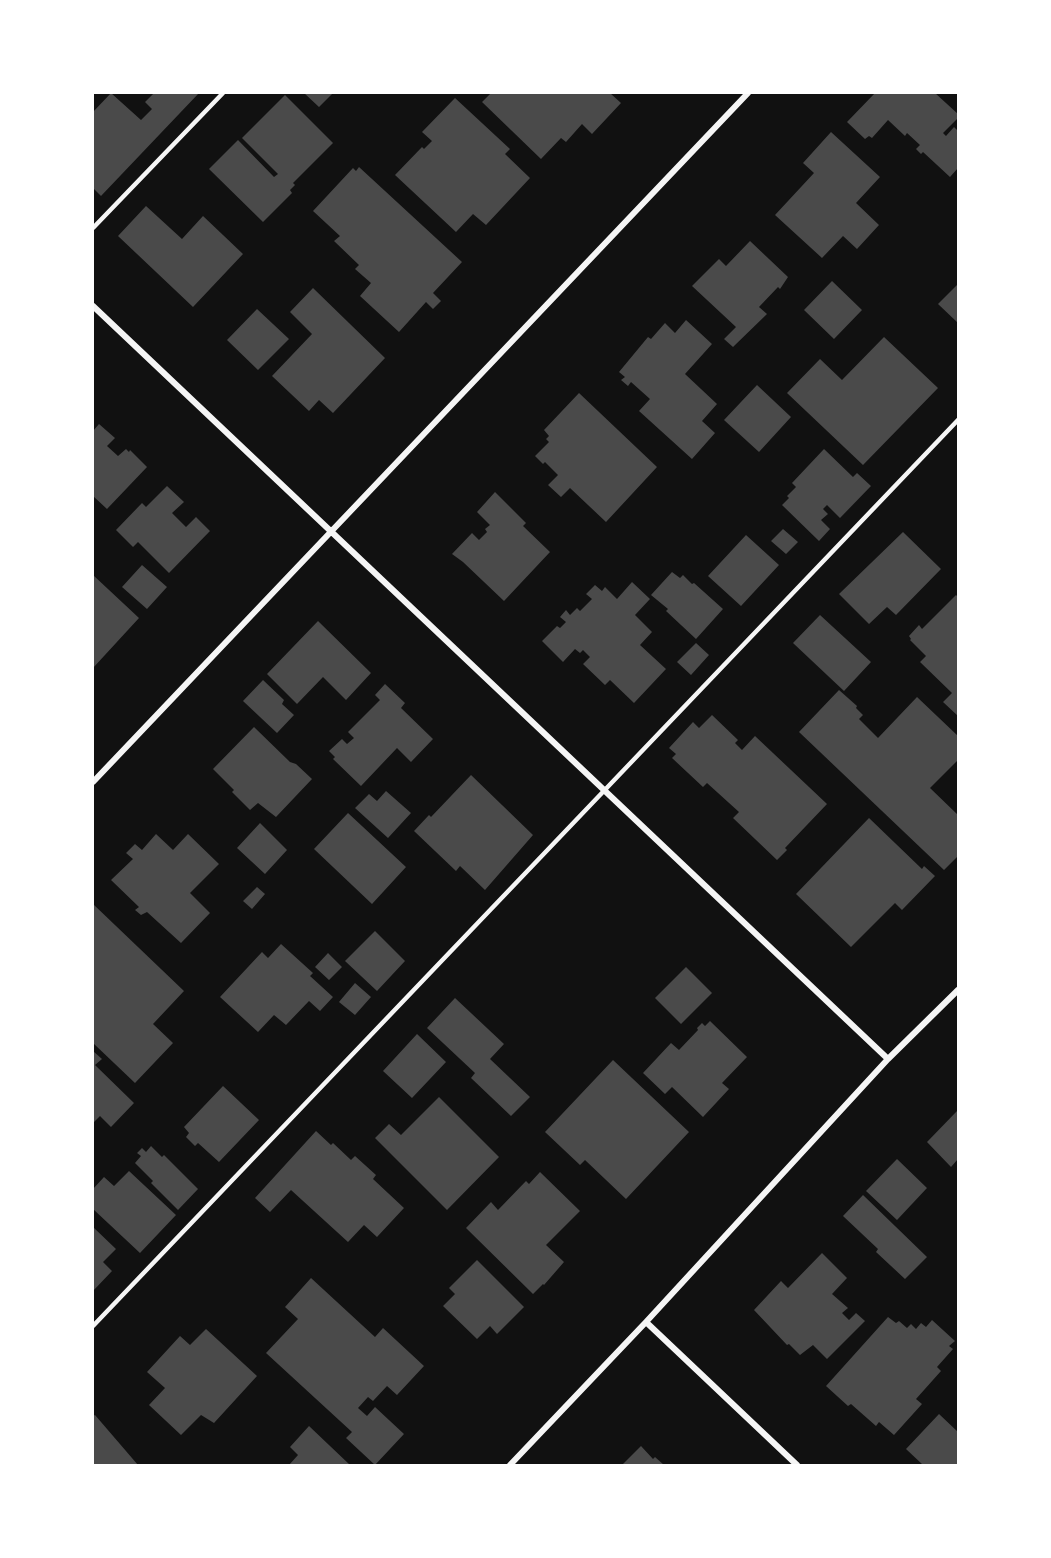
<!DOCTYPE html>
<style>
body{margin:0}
#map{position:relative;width:1051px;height:1558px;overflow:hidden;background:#111;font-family:Rubik,sans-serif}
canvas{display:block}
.frame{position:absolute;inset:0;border:94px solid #fff;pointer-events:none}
</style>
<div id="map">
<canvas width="1051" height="1558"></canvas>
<div class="frame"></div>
</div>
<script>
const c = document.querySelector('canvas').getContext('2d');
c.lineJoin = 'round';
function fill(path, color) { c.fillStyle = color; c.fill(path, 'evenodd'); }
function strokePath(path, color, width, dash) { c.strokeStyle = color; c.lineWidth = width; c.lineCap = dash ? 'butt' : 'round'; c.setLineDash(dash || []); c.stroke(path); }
const building = new Path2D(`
 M111,93L141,120L152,109L145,102L154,93H199L101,196L93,188V112Z
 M304,93H333L319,107Z
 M491,93H610L621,103L592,134L582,124L566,142L561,138L541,159L482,102Z
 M875,93H935L958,114V118L943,133L946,136L954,127L958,131V168L950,177L923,152L921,154L916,149L920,145L907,133L905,136L888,120L872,138L869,136L865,139L847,122Z
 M285,95L333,143L293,183L295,185L290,190L292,193L263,222L209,169L238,140L274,177L278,174L242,138Z
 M455,98L510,149L505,154L530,178L486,225L473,214L456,232L395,175L422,147L424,149L432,141L422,132Z
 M831,132L880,177L856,203L879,225L857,249L843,236L822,258L775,215L814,173L803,163Z
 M359,167L462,262L433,293L441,301L433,309L426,302L399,332L360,296L371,283L355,269L359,265L334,241L340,236L313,211L353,168L356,171Z
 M146,206L182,239L203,216L243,254L193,307L118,236Z
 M750,241L788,277L780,289L778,287L759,307L767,314L733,347L724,339L736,327L692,286L719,259L726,266Z
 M832,281L862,310L834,339L804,310Z
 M958,284V323L938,304Z
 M313,288L385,358L333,413L319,400L309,411L272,376L312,334L290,312Z
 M257,309L289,339L258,370L227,340Z
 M686,320L712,344L685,374L717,404L702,421L715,433L692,459L639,411L650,399L631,382L628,386L621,380L625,377L619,372L648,337L651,339L665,323L675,333Z
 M884,337L938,388L863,465L787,393L820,359L842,380Z
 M757,385L791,417L759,452L724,420Z
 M579,393L657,467L606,522L570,488L561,497L548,485L558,475L545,462L543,464L535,456L549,442L546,439L549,436L544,430Z
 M99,424L115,438L107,446L118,456L126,449L129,452L130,450L147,467L107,509L93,496V431Z
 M824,449L853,477L857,473L871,486L840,518L827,505L823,509L828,514L821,520L830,529L819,541L782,505L789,498L787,496L796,487L792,483Z
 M167,486L184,502L172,513L186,527L196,517L210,531L169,573L138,542L133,547L116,530L142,503L146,507Z
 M495,492L526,523L523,526L550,552L504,601L463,562L452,554L472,533L479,540L487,532L485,529L490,525L477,512Z
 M783,529L798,542L786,554L771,541Z
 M903,532L941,569L896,615L887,607L869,624L839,594Z
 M746,535L779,565L741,606L708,576Z
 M142,565L167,587L147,609L122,587Z
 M672,572L680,578L683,575L692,584L694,583L723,609L696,639L666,611L668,609L651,595Z
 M93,575L139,618L93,668Z
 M632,582L650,599L635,615L652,632L640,645L666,669L634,703L610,680L605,685L583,664L590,657L583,650L580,653L575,649L563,662L542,641L557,626L560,628L566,622L560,617L566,610L570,615L577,608L580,611L592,599L586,594L595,585L602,591L605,587L617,599Z
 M956,595L958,597V716L943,702L952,693L920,662L926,656L910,640L911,639L909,636L919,625L922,629Z
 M820,615L871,662L844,691L793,643Z
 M318,621L371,673L346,700L323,677L297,704L267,674Z
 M696,643L709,655L691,675L677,662Z
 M263,680L284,700L282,704L294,715L277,733L243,701Z
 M385,684L405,703L401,708L433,739L411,762L397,748L361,786L333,759L335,757L329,751L342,739L347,744L354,738L348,732L380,700L375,695Z
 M839,690L857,706L856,708L863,715L859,719L878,738L917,697L958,736V760L930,788L958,815V856L944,870L799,732Z
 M712,715L738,740L735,743L742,750L755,736L827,804L785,848L787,850L777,860L733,818L739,812L707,783L703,787L672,758L676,754L669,748L693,722L699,728Z
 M254,727L290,762L296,764L312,779L276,817L258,803L250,810L232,792L234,790L213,769Z
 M471,775L533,835L485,890L460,866L456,871L414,831L429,815L431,817Z
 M386,791L411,813L388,838L355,808L369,794L377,801Z
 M348,813L406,867L372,904L314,849Z
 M869,818L922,869L924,866L935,876L902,910L895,903L851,947L796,894Z
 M260,823L287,850L265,874L237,848Z
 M156,834L173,850L188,834L219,864L190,893L210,913L181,943L147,912L141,915L135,910L139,907L111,880L133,859L126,853L135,844L142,850Z
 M257,887L265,894L252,909L243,901Z
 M93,904L184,991L153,1024L173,1043L135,1083L93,1043Z
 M375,931L405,961L377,991L345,961Z
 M281,944L313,973L310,976L333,997L320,1011L309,1001L286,1025L274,1015L258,1032L220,997L262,952L268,958Z
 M328,953L342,967L329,980L315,967Z
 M686,967L712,993L681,1024L655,998Z
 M355,983L371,997L355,1015L339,1002Z
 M455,998L504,1044L490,1059L530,1097L511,1116L471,1078L475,1073L427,1028Z
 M710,1021L747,1057L722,1083L729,1089L703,1117L672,1087L665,1094L643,1073L671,1043L679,1050L698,1030L697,1028L702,1023L705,1026Z
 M417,1034L446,1062L412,1098L383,1071Z
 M93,1051L102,1059L95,1065L134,1103L111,1127L100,1116L93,1123Z
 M613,1060L689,1132L626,1199L585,1160L580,1165L545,1132Z
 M223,1086L259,1120L219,1162L198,1143L195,1146L186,1137L189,1133L184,1127Z
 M439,1097L499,1157L447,1210L375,1138L389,1124L401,1135Z
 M958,1110V1159L951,1167L927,1142Z
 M316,1131L331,1145L333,1143L351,1160L355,1156L376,1175L373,1179L404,1208L377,1237L364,1225L348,1242L291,1190L270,1212L255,1198Z
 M151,1146L162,1157L164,1155L198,1189L178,1210L151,1183L153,1181L135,1163L141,1156L137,1153L142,1148L146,1152Z
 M897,1159L927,1188L897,1220L866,1191Z
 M129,1171L176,1215L140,1253L93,1209V1189L104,1177L114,1186Z
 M540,1172L580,1211L546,1245L564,1262L544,1285L543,1284L533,1294L466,1228L491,1202L498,1210L526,1181L529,1184Z
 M863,1195L927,1257L905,1279L876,1252L878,1249L843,1216Z
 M93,1227L116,1249L103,1262L112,1271L93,1291Z
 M822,1253L847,1278L832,1294L848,1308L842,1313L849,1320L856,1313L865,1321L827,1359L813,1345L800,1355L789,1344L787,1345L754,1310L781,1281L788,1288Z
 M477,1260L524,1307L497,1334L490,1326L477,1339L443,1306L455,1294L449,1288Z
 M311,1278L375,1337L383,1328L424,1366L397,1395L387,1386L373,1401L368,1397L358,1408L367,1416L375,1407L404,1434L375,1465L346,1438L352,1432L266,1353L298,1319L285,1307Z
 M888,1317L896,1323L899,1321L907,1328L911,1324L916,1329L921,1323L926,1327L932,1320L955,1341L949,1346L953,1349L937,1367L941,1371L916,1399L922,1404L894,1435L879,1422L876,1426L851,1404L848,1406L826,1386Z
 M206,1329L257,1376L214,1423L201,1415L181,1435L149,1405L165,1388L147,1372L180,1336L190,1345Z
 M939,1414L958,1432V1465H923L906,1449Z
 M95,1415L138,1465H93V1416Z
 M309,1426L350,1465H289L298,1455L290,1447Z
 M641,1446L653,1459L655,1457L664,1465H622Z`);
const service = new Path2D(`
 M93,228L223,93
 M93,1326L958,420`);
const minor = new Path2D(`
 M93,306L888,1059
 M93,782L748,93
 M646,1322L797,1465
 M510,1465L646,1322L888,1059L958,990`);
fill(building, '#4a4a4a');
strokePath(service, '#f5f5f5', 4.5);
strokePath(minor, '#f5f5f5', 6);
</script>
